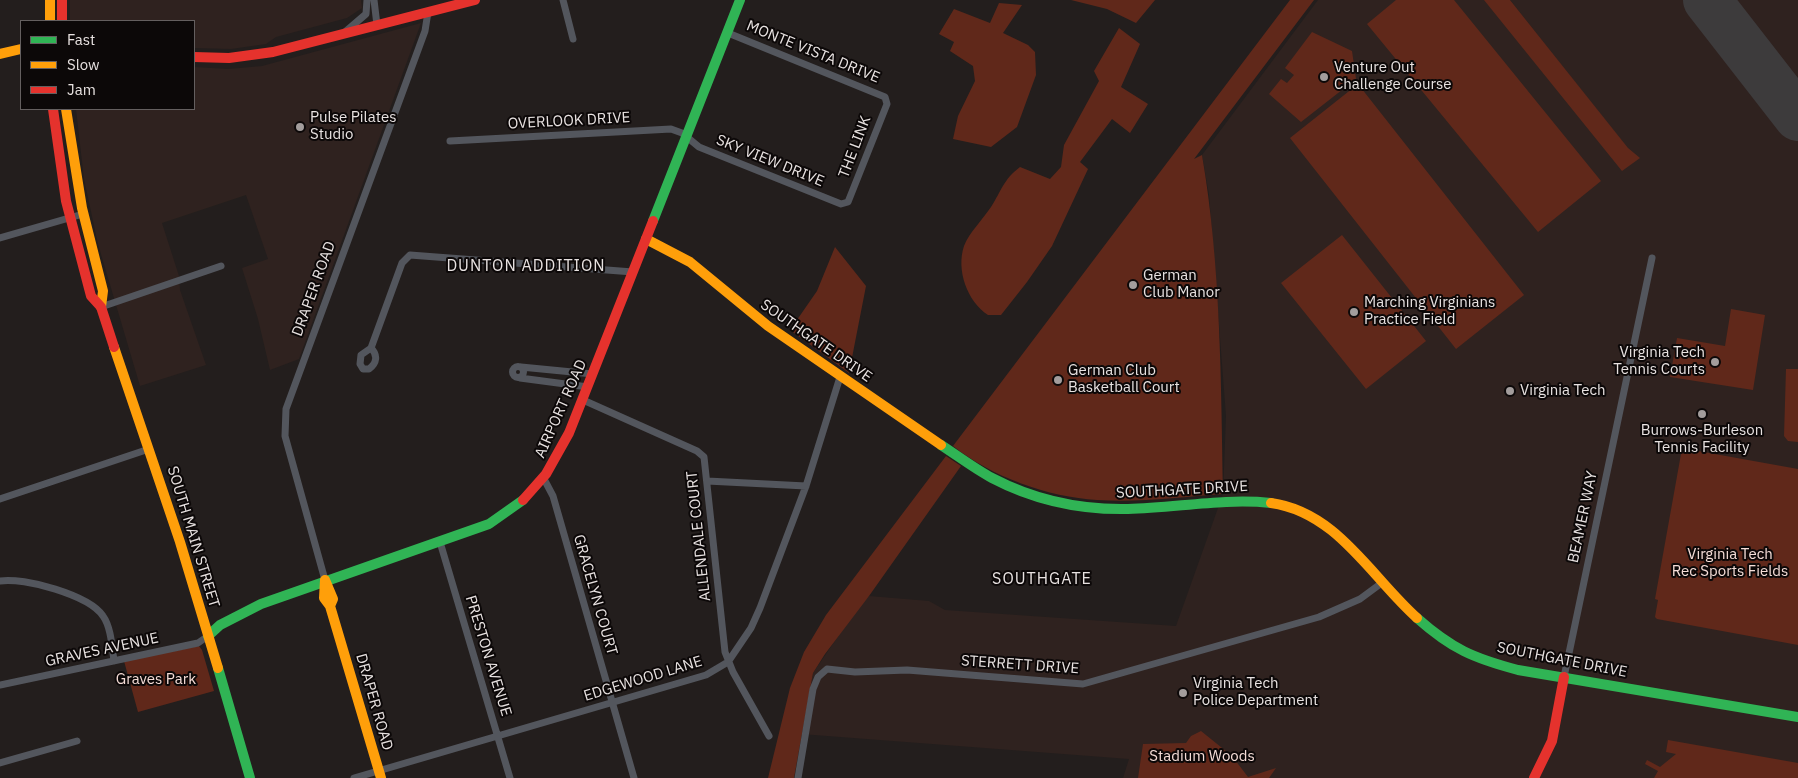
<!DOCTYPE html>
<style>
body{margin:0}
#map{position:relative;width:1798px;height:778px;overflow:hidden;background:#231e1d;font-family:"IBM Plex Sans",sans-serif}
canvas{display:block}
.legend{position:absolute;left:20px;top:20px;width:175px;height:90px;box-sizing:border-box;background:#0c0808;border:1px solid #645f5f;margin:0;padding:6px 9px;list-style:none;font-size:15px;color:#e8e2e1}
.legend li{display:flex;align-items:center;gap:10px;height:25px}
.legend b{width:25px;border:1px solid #645f5f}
</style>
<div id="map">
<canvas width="1798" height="778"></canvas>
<ul class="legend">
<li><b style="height:6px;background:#30b455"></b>Fast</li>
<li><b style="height:6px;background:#ff9f0a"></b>Slow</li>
<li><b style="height:6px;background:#e5322d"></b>Jam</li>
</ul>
</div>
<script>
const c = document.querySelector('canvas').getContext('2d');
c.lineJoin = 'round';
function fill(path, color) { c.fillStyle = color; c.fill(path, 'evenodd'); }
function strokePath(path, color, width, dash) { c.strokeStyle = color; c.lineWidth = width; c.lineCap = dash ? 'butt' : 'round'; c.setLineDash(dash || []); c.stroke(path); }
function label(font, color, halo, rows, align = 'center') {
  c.font = font + ' "IBM Plex Sans",sans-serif'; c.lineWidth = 4; c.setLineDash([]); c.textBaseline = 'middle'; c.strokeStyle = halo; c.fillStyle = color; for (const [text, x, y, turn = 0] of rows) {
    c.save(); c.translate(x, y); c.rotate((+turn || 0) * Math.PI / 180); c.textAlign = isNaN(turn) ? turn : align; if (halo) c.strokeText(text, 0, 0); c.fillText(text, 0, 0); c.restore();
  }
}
const built = new Path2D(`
 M70,0H361L362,8L347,18L276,37L266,44L231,49L194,48V21H70Z
 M1318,0H1485L1624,144L1510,0H1798V778H1123L1129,759L801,734L813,673L858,607L869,596L929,601L945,610L1176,626L1223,494L1226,416L1209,195L1202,155Z
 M421,23L299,359L270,370L258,319L242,268L268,259L246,195L162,223L179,276L180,290L206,365L140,386L98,244L84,179L76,109H194V67L228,69L262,66Z`);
const green = new Path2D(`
 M1071,0H1155L1136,23L1107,9Z
 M1290,0H1314L1194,159L1202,155C1221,265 1221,382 1223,494C1181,497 1138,503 1097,500C1048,497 992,477 953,446Z
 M1396,0H1454L1601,181L1538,232L1367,24Z
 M1484,0H1510L1628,148L1640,158L1622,171Z
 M999,3L1022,5L1003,33L1028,45L1035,52L1036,75L1017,127L991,147L953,139L958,116L975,81L973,66L950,51L954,42L939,34L954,9L990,23Z
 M1119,28L1140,44L1121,87L1148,104L1130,133L1112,119L1080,162L1088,169L1052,246L1027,282L1001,315H988C967,301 956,270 964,246C969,233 983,219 991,207C1002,190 1003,180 1020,167L1050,179L1061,167L1064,145L1099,81L1094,71Z
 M1312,32L1352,51L1356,79L1301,122L1269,94L1281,79L1287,83L1294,75L1285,68Z
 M1358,84L1524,295L1456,349L1290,138Z
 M1342,235L1426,341L1366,389L1281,283Z
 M835,247L866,286L849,373L790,330L817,291Z
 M1731,309L1765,315L1753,390L1670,377L1677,338L1725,346Z
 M1786,369H1798V442L1788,441L1784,436Z
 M1687,449L1798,469V645L1657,619L1655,617L1658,600L1655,599L1681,454Z
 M946,456L961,466L869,596L825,654L813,673L794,778H768L790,688L804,652L826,615Z
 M199,646L202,650L214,691L138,712L124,661Z
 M1201,731L1232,756L1248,777L1276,768L1269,778H1138L1143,744L1186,743L1191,736Z
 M1668,740L1798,763V778H1654L1658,771L1645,764L1647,760L1660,767L1676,754L1666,752Z`);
const runway = new Path2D(`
 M1707,0L1798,117`);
const street = new Path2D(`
 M374,0L377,25
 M563,0L573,39
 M345,32L366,14L367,0
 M450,141L671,129L682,133L699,147L841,204L848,202L887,104L885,97L728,33
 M0,238L83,214
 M101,307L221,266
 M371,348C378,355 377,363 369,369H363L360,364L361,355L371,348L402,263L410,255L633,272
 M512.5 372a5.5 5.5 0 1 1 11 0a5.5 5.5 0 1 1-11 0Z
 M521,367L593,374
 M520,378L588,387
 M583,400L697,451L704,457L725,652L733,672L769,736
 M544,479L553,496L634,778
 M707,481L806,486
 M0,499L149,449
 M440,542L510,778
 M325,580L285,436L286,409L425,31L428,12
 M0,581C24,577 89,595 103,616C111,627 112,647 114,661
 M1564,677L1652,258
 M0,685L198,643L208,636
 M0,763L77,741
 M354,778L706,675L728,662L751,628L760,608L806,486L840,377
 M798,778L813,689L818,677L827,669L855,672L907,670L1083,684L1319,617L1360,599L1383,582`);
const fast = new Path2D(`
 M653,221L740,0
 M941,445C958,456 975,469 992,478C1034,500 1081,510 1128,509C1176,508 1223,498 1271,503
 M1417,618C1452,649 1473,658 1518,670L1798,717
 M208,636L220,625L261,604L489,524L523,500
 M218,668L250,778`);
const slow = new Path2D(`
 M50,0V21
 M0,54L21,49
 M66,109L82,208L103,291L101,307
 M646,239L690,262L768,326L941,445
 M114,347L180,542L218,668
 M1271,503C1337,512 1371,577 1417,618
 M325,580L324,598L330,606L381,778
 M325,580L333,599L330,606`);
const jam = new Path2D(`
 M62,0V21
 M194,57L229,58L273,52L475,0
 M53,109L66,201L91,296L101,307L114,347
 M523,500L546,474L569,433L653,221
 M1534,778L1552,741L1564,677`);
const markers = [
 [1324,77,5,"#a39d9c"],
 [300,127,5,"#a39d9c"],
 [1133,285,5,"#a39d9c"],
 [1354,312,5,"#a39d9c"],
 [1715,362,5,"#a39d9c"],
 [1058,380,5,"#a39d9c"],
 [1510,391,5,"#a39d9c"],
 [1702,414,5,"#a39d9c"],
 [1183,693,5,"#a39d9c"]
];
const streetNames = [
 ["MONTE VISTA DRIVE",813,52,22],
 ["OVERLOOK DRIVE",569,121,-3],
 ["THE LINK",855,147,-69],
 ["SKY VIEW DRIVE",770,161,22],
 ["DRAPER ROAD",314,289,-70],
 ["SOUTHGATE DRIVE",816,341,35],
 ["AIRPORT ROAD",561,409,-66],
 ["SOUTHGATE DRIVE",1182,490,-3],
 ["BEAMER WAY",1583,517,-78],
 ["ALLENDALE COURT",699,536,-96],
 ["SOUTH MAIN STREET",193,537,73],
 ["GRACELYN COURT",595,595,74],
 ["GRAVES AVENUE",102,650,-12],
 ["PRESTON AVENUE",488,656,73],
 ["SOUTHGATE DRIVE",1562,660,11],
 ["STERRETT DRIVE",1020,665,4],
 ["EDGEWOOD LANE",643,679,-17],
 ["DRAPER ROAD",374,702,74]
];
const poiNames = [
 ["Venture Out",1334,68],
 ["Challenge Course",1334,85],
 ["Pulse Pilates",310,118],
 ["Studio",310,135],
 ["German",1143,276],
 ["Club Manor",1143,293],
 ["Marching Virginians",1364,303],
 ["Practice Field",1364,320],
 ["Virginia Tech",1705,353,"right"],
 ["Tennis Courts",1705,370,"right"],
 ["German Club",1068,371],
 ["Basketball Court",1068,388],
 ["Virginia Tech",1520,391],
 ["Burrows-Burleson",1702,431,"center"],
 ["Tennis Facility",1702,448,"center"],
 ["Virginia Tech",1193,684],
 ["Police Department",1193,701]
];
const parkNames = [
 ["Virginia Tech",1730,555],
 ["Rec Sports Fields",1730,572],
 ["Graves Park",156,680],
 ["Stadium Woods",1202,757]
];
const neighbourhoodNames = [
 ["DUNTON ADDITION",526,266],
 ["SOUTHGATE",1042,579]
];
fill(built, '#2f221f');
fill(green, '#60281a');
strokePath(runway, '#3d3b3c', 48);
strokePath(street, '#53565d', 7);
strokePath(fast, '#30b455', 10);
strokePath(slow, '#ff9f0a', 10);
strokePath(jam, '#e5322d', 10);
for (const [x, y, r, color] of markers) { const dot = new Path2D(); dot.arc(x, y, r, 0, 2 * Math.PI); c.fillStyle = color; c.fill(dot); strokePath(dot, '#0c0808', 2); }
label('15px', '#e8e2e1', '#0c0808', streetNames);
label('15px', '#e8e2e1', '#0c0808', poiNames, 'left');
label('15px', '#f5ddd7', '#0c0808', parkNames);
c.letterSpacing = '1px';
label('16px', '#e8e2e1', '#0c0808', neighbourhoodNames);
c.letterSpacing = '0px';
</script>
